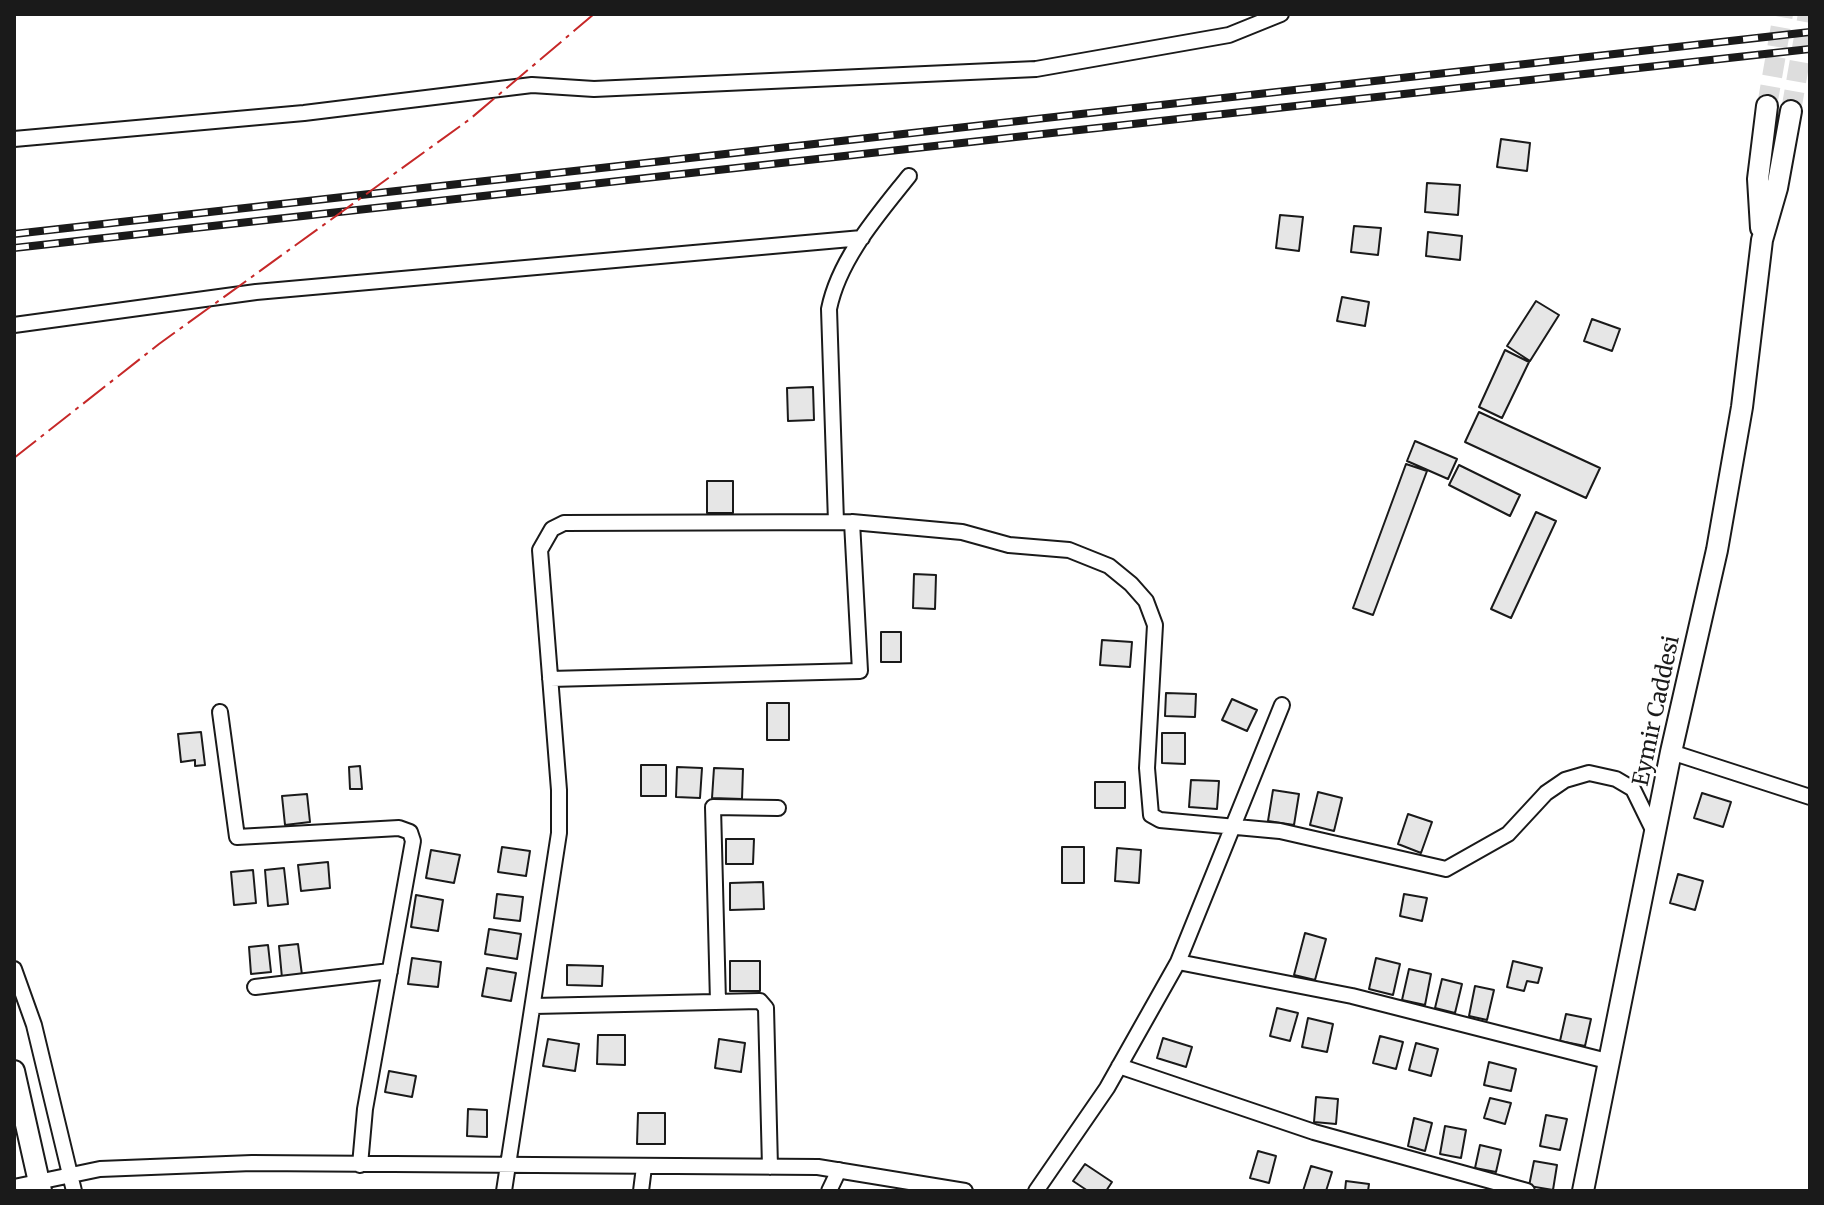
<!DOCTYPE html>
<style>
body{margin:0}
#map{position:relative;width:1824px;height:1205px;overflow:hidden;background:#fff;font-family:Merriweather,serif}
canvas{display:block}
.frame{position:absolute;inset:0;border:16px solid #1a1a1a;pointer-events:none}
</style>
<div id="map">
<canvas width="1824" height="1205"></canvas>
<div class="frame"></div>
</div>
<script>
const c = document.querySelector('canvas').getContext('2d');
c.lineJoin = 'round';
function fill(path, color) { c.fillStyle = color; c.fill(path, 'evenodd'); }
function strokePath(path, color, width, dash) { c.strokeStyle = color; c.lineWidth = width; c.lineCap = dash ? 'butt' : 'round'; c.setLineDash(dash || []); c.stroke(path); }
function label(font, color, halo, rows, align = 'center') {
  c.font = font + ' Merriweather,serif'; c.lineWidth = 6; c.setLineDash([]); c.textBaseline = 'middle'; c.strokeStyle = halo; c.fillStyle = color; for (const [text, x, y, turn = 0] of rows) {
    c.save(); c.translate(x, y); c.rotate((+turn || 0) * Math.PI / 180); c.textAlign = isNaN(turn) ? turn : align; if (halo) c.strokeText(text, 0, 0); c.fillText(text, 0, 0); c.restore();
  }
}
const building = new Path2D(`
 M1501,139L1530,143L1527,171L1497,167Z
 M1427,183L1460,185L1458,215L1425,212Z
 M1280,215L1303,217L1299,251L1276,248Z
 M1354,226L1381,228L1378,255L1351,252Z
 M1428,232L1462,236L1460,260L1426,256Z
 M1342,297L1369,302L1365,326L1337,321Z
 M1536,301L1559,315L1530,361L1507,346Z
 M1592,319L1620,329L1612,351L1584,341Z
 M1505,350L1529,362L1502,418L1479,407Z
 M813,387L814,420L788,421L787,388Z
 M1479,412L1600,468L1586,498L1465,442Z
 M1415,441L1457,459L1448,479L1407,461Z
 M1406,464L1427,471L1373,615L1353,608Z
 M1459,465L1520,495L1510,516L1449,485Z
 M707,481H733V513H707Z
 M1536,512L1556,521L1511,618L1491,609Z
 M914,574L936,575L935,609L913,608Z
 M881,632H901V662H881Z
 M1102,640L1132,642L1130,667L1100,665Z
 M1166,693L1196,694L1195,717L1165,716Z
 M1232,699L1257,710L1247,731L1222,720Z
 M767,703H789V740H767Z
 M201,732L205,765L195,766V760L181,762L178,734Z
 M1162,733H1185V764L1162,763Z
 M641,765H666V796H641Z
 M360,766L362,789H350L349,767Z
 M677,767L702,768L700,798L676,797Z
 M714,768L743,769L742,799L712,798Z
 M1191,780L1219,781L1217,809L1189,807Z
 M1095,782H1125V808H1095Z
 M1273,790L1299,794L1294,825L1268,821Z
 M1318,792L1342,798L1334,831L1310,825Z
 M1702,793L1731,802L1723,827L1694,818Z
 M307,794L310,822L285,825L282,796Z
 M1408,814L1432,822L1421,853L1398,844Z
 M726,839H754L753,864H726Z
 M502,847L530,851L526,876L498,872Z
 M1062,847H1084V883H1062Z
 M1117,848L1141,850L1139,883L1115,881Z
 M431,850L460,855L454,883L426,878Z
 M328,862L330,888L301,891L298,865Z
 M284,868L288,904L268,906L265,870Z
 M253,870L256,903L234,905L231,872Z
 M1678,874L1703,881L1695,910L1670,903Z
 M763,882L764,909L730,910V883Z
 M497,894L523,897L520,921L494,918Z
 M1404,894L1427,898L1422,921L1400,916Z
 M416,895L443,900L438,931L411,927Z
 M489,929L521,934L517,959L485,954Z
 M1305,933L1326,939L1315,980L1294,975Z
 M298,944L302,975L282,978L279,946Z
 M268,945L271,972L251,974L249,947Z
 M412,958L441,962L438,987L408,984Z
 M1376,958L1400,964L1393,995L1369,989Z
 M730,961H760V991H730Z
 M1513,961L1542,968L1538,983L1527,981L1524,991L1507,987Z
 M567,965L603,966L602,986L567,985Z
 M487,968L516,973L511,1001L482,996Z
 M1409,969L1431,974L1425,1005L1402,1000Z
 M1442,979L1462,984L1455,1013L1435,1008Z
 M1475,986L1494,990L1487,1020L1469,1016Z
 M1277,1008L1298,1013L1290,1041L1270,1036Z
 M1566,1014L1591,1019L1585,1046L1560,1041Z
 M1308,1018L1333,1024L1327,1052L1302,1047Z
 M598,1035H625V1065L597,1064Z
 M1380,1036L1403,1042L1396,1069L1373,1063Z
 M1163,1038L1192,1047L1186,1067L1157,1058Z
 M548,1039L579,1044L575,1071L543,1066Z
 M719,1039L745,1043L741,1072L715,1068Z
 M1416,1043L1438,1049L1431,1076L1409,1070Z
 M1489,1062L1516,1069L1511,1091L1484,1085Z
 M389,1071L416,1076L412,1097L385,1092Z
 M1316,1097L1338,1099L1336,1124L1314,1122Z
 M1490,1098L1511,1103L1505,1124L1484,1118Z
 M468,1109L487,1110V1137L467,1136Z
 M638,1113H665V1144H637Z
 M1546,1115L1567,1119L1560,1150L1540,1146Z
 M1414,1118L1432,1123L1425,1151L1408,1146Z
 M1445,1126L1466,1130L1461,1158L1440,1154Z
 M1480,1145L1501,1150L1496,1172L1475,1168Z
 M1258,1151L1276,1156L1269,1183L1250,1178Z
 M1534,1161L1557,1165L1553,1190L1529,1186Z
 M1085,1164L1112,1182L1106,1191H1088L1073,1181Z
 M1311,1166L1332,1172L1326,1191H1303Z
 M1346,1181L1369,1184L1368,1191H1345Z`);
const secondaryTunnel = new Path2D(`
 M1767,106L1783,14
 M1791,111L1808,14`);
const street = new Path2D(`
 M14,139L304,113L532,85L594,89L1036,69L1229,35L1281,14
 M14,325L256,292L862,238
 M836,522L829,309C839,259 878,215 909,176
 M550,679L860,671L852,522
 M220,712L237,837L399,828L410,832L413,841L365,1109L360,1165
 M1671,752L1810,797
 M1178,962L1352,996L1611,1062
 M14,969L34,1025L74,1191
 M255,987L390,971
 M718,1002L713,807L778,808
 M534,1006L760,1001L766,1008L770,1167
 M1119,1066L1314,1132L1527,1191
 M14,1187L100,1169L252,1163L818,1167L965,1191
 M504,1191L559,833V790L540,550L552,529L564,523L852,522L962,532L1009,545L1069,550L1109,566L1131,584L1146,601L1155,625L1147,768L1151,815L1160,820L1280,831L1446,869L1508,834L1546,793L1565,780L1589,773L1616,779L1633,789L1656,836
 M641,1191L644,1167
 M829,1191L839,1170
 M1036,1191L1107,1088L1178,962L1282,705`);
const secondary = new Path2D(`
 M1761,228L1758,179L1767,106
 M14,1071L41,1191
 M1583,1191L1671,752L1717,550L1742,407L1762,240L1777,188L1791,111`);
const rail = new Path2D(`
 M14,234L1810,32
 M14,248L1810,49`);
const power = new Path2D(`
 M14,458L159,344L470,119L594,14`);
const streetNames = [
 ["Eymir Caddesi",1657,711,-78]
];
fill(building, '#e6e6e6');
strokePath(building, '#1a1a1a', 2);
strokePath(secondaryTunnel, '#ddd', 20, [20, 10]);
strokePath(street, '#1a1a1a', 18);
strokePath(secondary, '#1a1a1a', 24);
strokePath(street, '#fff', 14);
strokePath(secondary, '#fff', 20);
strokePath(rail, '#1a1a1a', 8);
strokePath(rail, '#fff', 5, [15]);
strokePath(power, '#c62828', 2, [28, 6, 4, 6]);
label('22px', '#1a1a1a', '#fff', streetNames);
</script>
